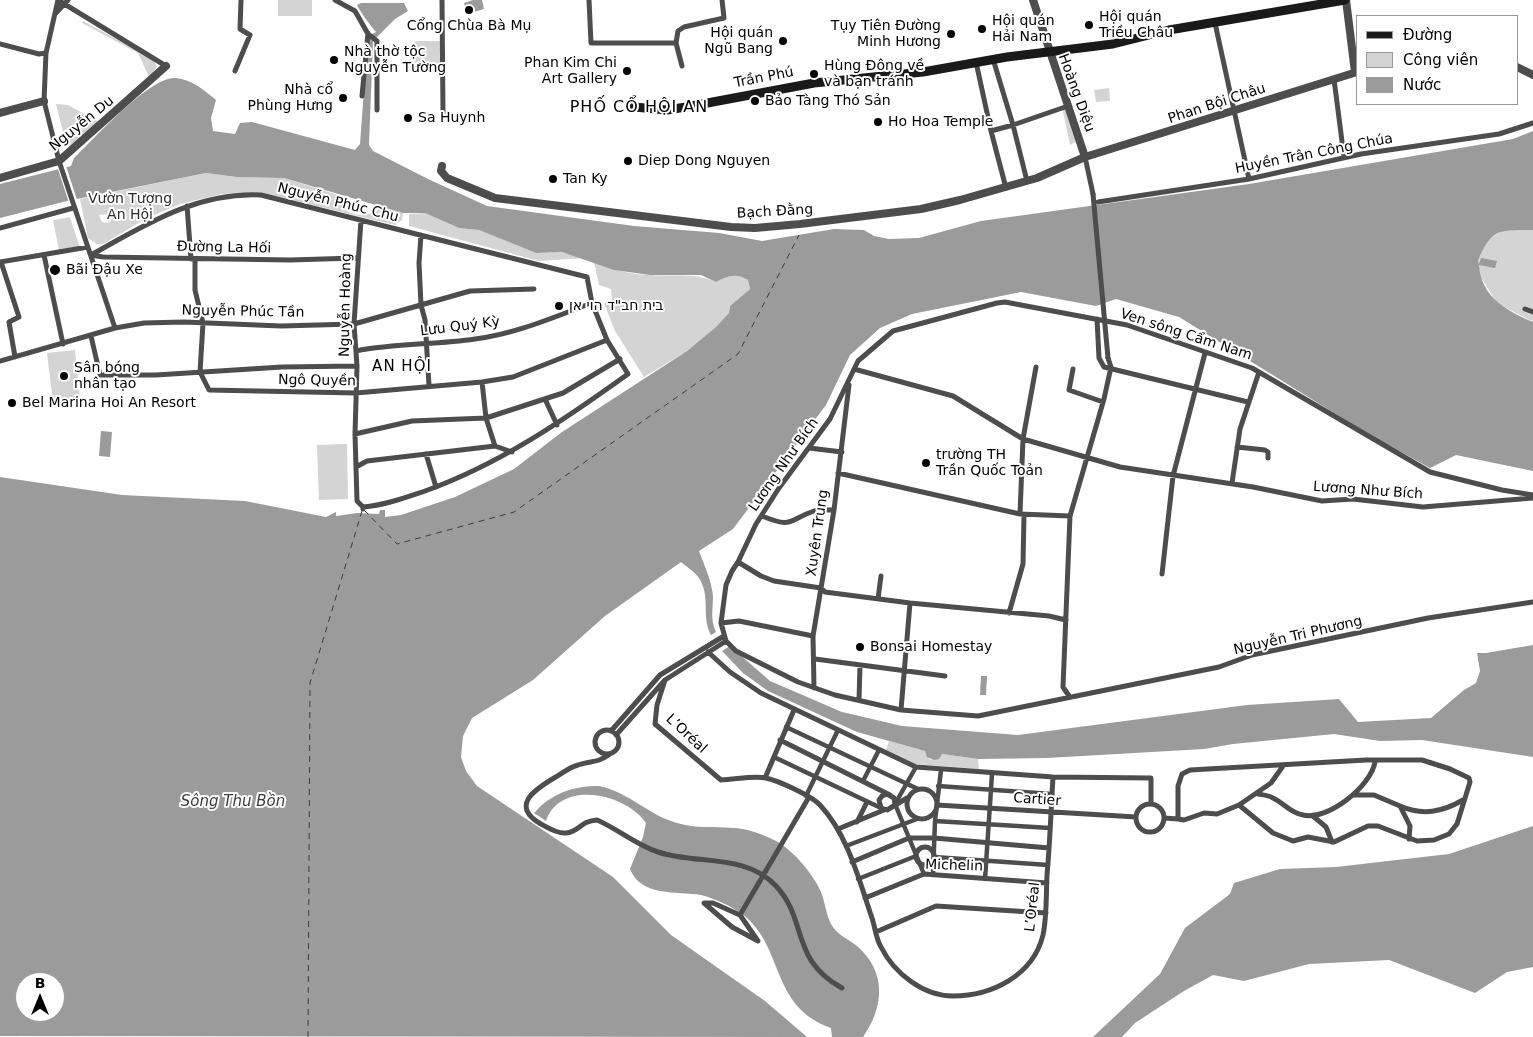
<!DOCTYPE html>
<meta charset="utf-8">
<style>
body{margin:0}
#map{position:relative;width:1533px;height:1037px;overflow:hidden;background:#fff;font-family:"DejaVu Sans",sans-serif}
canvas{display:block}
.legend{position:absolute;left:1356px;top:15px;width:162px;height:90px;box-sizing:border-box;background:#fff;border:1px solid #999;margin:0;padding:6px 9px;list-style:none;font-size:15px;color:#000}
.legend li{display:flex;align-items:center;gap:10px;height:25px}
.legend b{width:25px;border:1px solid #999}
.north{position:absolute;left:15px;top:972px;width:50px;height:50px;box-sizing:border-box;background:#fff;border:1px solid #999;border-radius:50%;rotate:0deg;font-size:14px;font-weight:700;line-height:20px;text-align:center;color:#000}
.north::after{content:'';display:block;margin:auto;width:18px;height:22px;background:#000;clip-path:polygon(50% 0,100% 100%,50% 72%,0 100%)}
</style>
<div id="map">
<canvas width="1533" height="1037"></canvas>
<ul class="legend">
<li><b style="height:6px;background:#1a1a1a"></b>Đường</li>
<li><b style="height:14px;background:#d4d4d4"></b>Công viên</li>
<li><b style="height:14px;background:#9b9b9b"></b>Nước</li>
</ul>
<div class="north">B</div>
</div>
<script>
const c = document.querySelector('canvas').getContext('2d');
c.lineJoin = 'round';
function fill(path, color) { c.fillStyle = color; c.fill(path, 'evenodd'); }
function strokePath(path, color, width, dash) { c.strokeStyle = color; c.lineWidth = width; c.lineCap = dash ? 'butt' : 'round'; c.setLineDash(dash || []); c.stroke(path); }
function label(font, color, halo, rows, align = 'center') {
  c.font = font + ' "DejaVu Sans","Noto Sans Hebrew",sans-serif'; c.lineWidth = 4; c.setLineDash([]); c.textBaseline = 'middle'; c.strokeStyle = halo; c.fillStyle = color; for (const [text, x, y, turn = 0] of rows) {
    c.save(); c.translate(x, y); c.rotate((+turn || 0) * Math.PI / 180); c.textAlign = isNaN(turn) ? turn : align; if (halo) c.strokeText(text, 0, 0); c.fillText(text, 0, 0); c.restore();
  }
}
const green = new Path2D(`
 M278,0H312V16H278Z
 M83,21L153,59L157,67L149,77L138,53L82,23Z
 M415,41H440L441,67L415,65Z
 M1109,88L1110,101L1096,102L1094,90Z
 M56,104L68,105L99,122L70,146L65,140Z
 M1065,106L1077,141L1070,145L1062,107Z
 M206,173L237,177L284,178L338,195C341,218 368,220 382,207L403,213L402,220L395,225L271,195L240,193L222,194L180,204L147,218L103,244H97L88,238L80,199ZM112,214V219L108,223L102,222L99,215Z
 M425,213L459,228L479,230L536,253L562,252L585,258L539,261L409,226V214Z
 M70,217L80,248L59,250L53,220Z
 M1504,230H1533V322L1497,303L1480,276L1478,261L1486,241Z
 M594,262C612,269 631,275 651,275C675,277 694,272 716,282C728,275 737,273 748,280L750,289L730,306L729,313L716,327L687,351L644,377L615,331L604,303L612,299L611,289L599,285Z
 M75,350L80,399L53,402L47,353Z
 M347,444L348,499L319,500L317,445Z
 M889,741L925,751L929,759L934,760L941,754L978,759L979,769L915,764L886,750Z`);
const water = new Path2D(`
 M473,0H482L484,9L467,14L464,3Z
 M361,3H404L408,11L395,19L373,41L369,145L373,151L428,179L487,206L634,226L719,233L762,241L834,229L864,230L874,236L889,239L919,238L981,221L1249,184L1513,139L1533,131V230C1500,230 1491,228 1478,261L1479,264L1481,258L1497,261L1495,268L1479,265C1481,297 1507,311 1533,322V471L1456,455L1430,468L1368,434L1179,317L1116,299L1096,306L1021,292L912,314L880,328L850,355L826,405L733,529L699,551C704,565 712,581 713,597C713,610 710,619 716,632L711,635C701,617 711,596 699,578C695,572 687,567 681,562L605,616L533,680L472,718L463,736L461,757L466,771L477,786L613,877L671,935L765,1001L807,1037L0,1036V477L122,495L245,501L326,517L336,512V516L357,513L379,514L380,510H385V517L401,515L455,497L514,469L562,432L687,351L716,327L729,313L730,306L750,289L748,280C737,273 728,275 716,282L701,275H650L614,270L562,252L536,253L479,230L459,228L425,213H403L284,178L237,177L206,173L67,201L0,218V184L71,166L74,158C94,139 151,75 176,78C193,80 204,90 216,100L211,118L213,131L235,134L240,123L252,122L355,150L360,144L368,36L376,32C370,25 361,13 357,5ZM25,982H55V1012H25Z
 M101,431L112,432L110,457L99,456Z
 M1533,645V757L1422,740L1380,741L1334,734L1233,744L1204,749L1047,758L978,759L942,754L939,759L934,760L927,757L925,751L857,732L768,691L743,673L722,651L730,646L770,681L842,712L902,726L1018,735L1247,705L1339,699L1358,722L1431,718L1464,690L1476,683L1480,671L1477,653H1486Z
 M981,676H987L986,695H980Z
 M599,786C629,792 648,815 677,823C696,829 714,826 733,828C746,828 765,835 776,841C793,850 814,875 821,892C825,902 826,914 831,924C837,935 847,938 857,946C887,972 884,1007 863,1037H832L831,1028C769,1006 785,946 742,914C729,905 716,899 701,895C677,891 641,897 630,869L643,837L646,823C626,793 560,779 546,821L534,813C552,793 573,786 599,786Z
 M1533,826V967L1507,972L1475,993L1389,960L1309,964L1244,981L1213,975L1184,991L1135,1023L1122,1037H1093L1160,974L1185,928L1230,894L1234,883L1280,869L1336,867L1449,854Z`);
const pier = new Path2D(`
 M66,166L77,200L69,203L58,169Z`);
const ferry = new Path2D(`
 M364,510L397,544L514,512L738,354L799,235
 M308,1037L310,683L362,511`);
const pedestrian = new Path2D(`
 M786,727L918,789
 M774,757L883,809
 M916,767L895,804L924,874
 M863,781L879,750
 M938,786L1052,794
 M806,796L838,730
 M935,821L1050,828
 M846,846L917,819
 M934,857L1048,865
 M933,875L935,821L941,770
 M858,879L916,856
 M985,879L992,774`);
const minor = new Path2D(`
 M58,0L46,53L44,101L59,161L115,328
 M58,0L166,66
 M335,0L355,11L368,34L377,41V110
 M442,0L443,113
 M589,0L591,43H676
 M55,14L68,0
 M1215,23L1249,179
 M0,44L39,54L46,53
 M993,59L1013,125L1068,106
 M976,62L991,131L1006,188
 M682,66L676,43L678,31L684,27L724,18L722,0
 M235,71L250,35L240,29L241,0
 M1334,79L1344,157
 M362,96L368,33
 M991,131L1013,125L1027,181
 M1085,157L1093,194
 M1098,202L1249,179L1361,154L1499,134L1533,123
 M187,206L191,259
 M361,220L354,324L357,366L355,434L357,501L363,507
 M0,228L73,208
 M421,235L419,263L421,305L425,320L429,385
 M44,255L63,344
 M91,255C145,225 196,192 261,195L587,277L592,303L607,340L628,374C564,420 500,464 425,491C404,498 385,505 363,507V509
 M91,255L103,257L290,260L356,258
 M195,259V290L203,323L200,372L209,390L356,393L482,382L513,377L607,340
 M0,262L88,247
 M1,262L19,317L9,322L15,357
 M1525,309L1533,312
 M1097,319L1099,358L1104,367L1248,402
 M91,336L100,375H156L282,367L357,366
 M356,351C395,343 435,345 475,339C516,334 554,317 592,303
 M0,361L115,328L144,323L184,322L281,326L354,324L470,291L534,289
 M854,369L953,396L1023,439L1120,467L1253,487L1322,501L1353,499L1423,507L1533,498
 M1073,369L1069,390L1103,402
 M482,382L486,418L495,446
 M545,399L557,425
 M355,434L412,421L486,418L563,393L620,359
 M1237,447L1265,450L1268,452V458
 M809,448L842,452
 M426,454L436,487
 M356,467L367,461L495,446L512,452
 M838,473L1020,514L1070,516
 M1232,483L1240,429L1259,372
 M1533,495L1502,490L1430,472L1252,368L1127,325L1005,302L997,303L893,331L858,361L830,419L779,488L756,524L738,562L732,571L726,585L721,623L726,641L736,651L798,682L835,695L901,710L978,716L1219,667L1252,655L1428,618L1533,602
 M1020,514L1023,439L1036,367
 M762,516C794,529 787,520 814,511C820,509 828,510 834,510
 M738,562L761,576L774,581L821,588L825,592L910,603L1049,616L1066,620
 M1162,574L1173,476L1205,353
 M878,599L881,576
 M1009,613L1023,564L1024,515
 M721,623L739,621L813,636
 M708,652L730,672L761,693L916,767L1053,777L1151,778V803
 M815,659L945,676
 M665,680L657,705L655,724L721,780C734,780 753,775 766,778C779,781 812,796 820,805C848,835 859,880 872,918C875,927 876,939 881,947C894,973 923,996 953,996C991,996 1033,976 1043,935C1047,916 1046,895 1047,875C1050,842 1051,809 1053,777
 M814,688L813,636L834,510L849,385
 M1069,696L1063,687L1070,516L1104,399L1111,367L1108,358
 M859,700L860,665
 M901,710L910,603
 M595 742a12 12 0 1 1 24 0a12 12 0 1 1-24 0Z
 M611,731L660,675L724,636
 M616,735L665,680L726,641
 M780,740L890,795
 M610,754C596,764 592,760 578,765C570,767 561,774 554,778C534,790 510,806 541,824C548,828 558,834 566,833C579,832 580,821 597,820C618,829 636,845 658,852C697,865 746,853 776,886C808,920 790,960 842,988
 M765,778L794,710
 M907 804a15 15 0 1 1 30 0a15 15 0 1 1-30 0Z
 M1258,794C1263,795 1268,795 1273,798C1284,803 1290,813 1303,815C1328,821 1371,786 1375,762
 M1353,795H1374L1400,806L1410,826L1409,839
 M1136 818a14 14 0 1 1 28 0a14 14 0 1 1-28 0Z
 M895,804L894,798L887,794L882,796L879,800L881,808L887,810L907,798
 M937,805L1136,817
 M1239,805L1271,783L1283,766
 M1400,806C1423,816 1442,812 1463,800
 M1313,816L1326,827L1332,842
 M1164,818L1178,819V786L1182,774L1190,770L1366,760H1422L1450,769L1469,778L1470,782L1457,824L1449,834L1434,840L1417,841L1378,826H1368L1334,842L1308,837L1293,841L1273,833L1239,805L1217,814L1204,813L1184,820L1178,819
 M857,822L867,802
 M838,829L884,810
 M916 856a9 9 0 1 1 18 0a9 9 0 1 1-18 0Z
 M852,862L909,838H934L1049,848
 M865,898L924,874L1047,883
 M740,915L713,903H704L732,927L758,941L740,915L809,797
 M876,932L936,906L1046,913`);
const tertiary = new Path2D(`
 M1033,0L1085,157
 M1346,0L1355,72
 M1517,67L1533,75
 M0,113L44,101
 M442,166L441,171L447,178L495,198L731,227L755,228L800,224L921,209L960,200L1037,178L1085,157L1357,72
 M0,178L59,161L166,66`);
const secondary = new Path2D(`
 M634,107L667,110L686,107L814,83L923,72L1007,57L1113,44L1169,30L1345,0`);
const minorBridge = new Path2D(`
 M1093,194L1108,358`);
const markers = [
 [469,10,5,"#000"],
 [1089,25,5,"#000"],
 [982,29,5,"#000"],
 [951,34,5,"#000"],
 [783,41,5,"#000"],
 [334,60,5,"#000"],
 [627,71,5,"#000"],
 [814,74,5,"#000"],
 [343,98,5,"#000"],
 [755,101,5,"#000"],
 [408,118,5,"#000"],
 [878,122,5,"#000"],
 [628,161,5,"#000"],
 [553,179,5,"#000"],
 [55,270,6,"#000"],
 [559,306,5,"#000"],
 [64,376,5,"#000"],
 [12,403,5,"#000"],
 [926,463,5,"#000"],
 [860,647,5,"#000"]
];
const poiNames = [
 ["Hội quán",1099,17],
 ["Triều Châu",1099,33],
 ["Hội quán",992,21],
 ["Hải Nam",992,37],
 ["Cổng Chùa Bà Mụ",469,26,"center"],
 ["Tụy Tiên Đường",941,26,"right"],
 ["Minh Hương",941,42,"right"],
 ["Hội quán",773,33,"right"],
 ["Ngũ Bang",773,49,"right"],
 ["Nhà thờ tộc",344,52],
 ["Nguyễn Tường",344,68],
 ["Phan Kim Chi",617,63,"right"],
 ["Art Gallery",617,79,"right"],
 ["Hùng Đông về",824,66],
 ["và bạn tránh",824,82],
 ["Nhà cổ",333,90,"right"],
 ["Phùng Hưng",333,106,"right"],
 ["Bảo Tàng Thó Sản",765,101],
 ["Sa Huynh",418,118],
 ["Ho Hoa Temple",888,122],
 ["Diep Dong Nguyen",638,161],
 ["Tan Ky",563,179],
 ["Bãi Đậu Xe",66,270],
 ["בית חב\"ד הוי אן",569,306],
 ["Sân bóng",74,368],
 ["nhân tạo",74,384],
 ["Bel Marina Hoi An Resort",22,403],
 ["trường TH",936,455],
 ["Trần Quốc Toản",936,471],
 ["Bonsai Homestay",870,647]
];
const streetNames = [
 ["Trần Phú",764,78,-11],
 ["Hoàng Diệu",1076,93,70],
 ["Phan Bội Châu",1217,104,-18],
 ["Nguyễn Du",82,124,-39],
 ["Huyền Trân Công Chúa",1314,154,-11],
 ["Nguyễn Phúc Chu",338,203,14],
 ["Bạch Đằng",775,212,-3],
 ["Đường La Hối",224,248,1],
 ["Nguyễn Hoàng",346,305,-89],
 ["Nguyễn Phúc Tần",243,312,1],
 ["Lưu Quý Kỳ",460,327,-7],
 ["Ven sông Cẩm Nam",1186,335,18],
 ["Ngô Quyền",317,381,1],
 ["Lương Như Bích",784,465,-55],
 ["Lương Như Bích",1368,491,4],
 ["Xuyên Trung",818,533,-82],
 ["Nguyễn Tri Phương",1298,636,-13],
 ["L’Oréal",686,734,43],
 ["Cartier",1037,800,4],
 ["Michelin",954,866,2],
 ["L’Oréal",1033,907,-84]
];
const parkNames = [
 ["Vườn Tượng",130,199],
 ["An Hội",130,215]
];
const neighbourhoodNames = [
 ["AN HỘI",402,367]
];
const waterNames = [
 ["Sông Thu Bồn",233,802]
];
const quarterNames = [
 ["PHỐ CỔ HỘI AN",639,108]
];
fill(green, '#d4d4d4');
fill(water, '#9b9b9b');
fill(pier, '#fff');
strokePath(ferry, '#3c3c3c', 1, [6, 5]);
strokePath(pedestrian, '#4d4d4d', 4.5);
strokePath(minor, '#4d4d4d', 5);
strokePath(tertiary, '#4d4d4d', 8);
strokePath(secondary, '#1a1a1a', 9);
strokePath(minorBridge, '#4d4d4d', 5);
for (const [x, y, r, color] of markers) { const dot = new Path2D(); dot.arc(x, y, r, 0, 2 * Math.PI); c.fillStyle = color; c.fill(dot); strokePath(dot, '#fff', 2); }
label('14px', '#000', '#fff', poiNames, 'left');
label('14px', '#000', '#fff', streetNames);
label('14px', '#2b2b2b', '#fff', parkNames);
c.letterSpacing = '1px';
label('15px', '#000', '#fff', neighbourhoodNames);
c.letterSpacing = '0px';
label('italic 15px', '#3c3c3c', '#fff', waterNames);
c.letterSpacing = '1px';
label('16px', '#000', '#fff', quarterNames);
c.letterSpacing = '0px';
</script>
